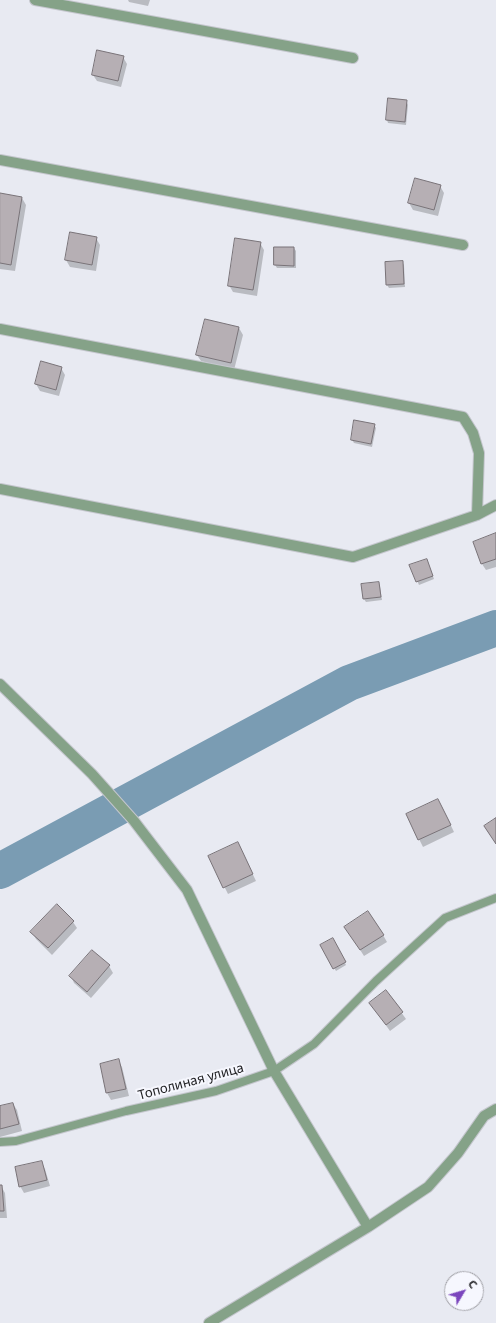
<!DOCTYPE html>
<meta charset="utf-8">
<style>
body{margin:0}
#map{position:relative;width:496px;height:1323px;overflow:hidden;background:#e8eaf2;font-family:"Noto Sans",sans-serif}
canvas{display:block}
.north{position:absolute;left:444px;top:1271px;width:40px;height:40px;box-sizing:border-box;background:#f6f7fe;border:1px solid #a1a1a7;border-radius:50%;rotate:52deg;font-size:11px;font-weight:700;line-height:16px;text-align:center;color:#212124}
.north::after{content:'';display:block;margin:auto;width:14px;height:18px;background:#7b46bd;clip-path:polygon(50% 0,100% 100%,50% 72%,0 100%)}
</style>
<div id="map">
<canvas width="496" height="1323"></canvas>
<div class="north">С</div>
</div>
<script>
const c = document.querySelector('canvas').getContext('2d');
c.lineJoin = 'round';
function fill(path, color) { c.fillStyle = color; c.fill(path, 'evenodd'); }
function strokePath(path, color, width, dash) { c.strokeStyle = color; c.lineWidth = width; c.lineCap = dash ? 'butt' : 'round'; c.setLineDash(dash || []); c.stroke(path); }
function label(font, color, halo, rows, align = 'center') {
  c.font = font + ' "Noto Sans",sans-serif'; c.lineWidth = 4; c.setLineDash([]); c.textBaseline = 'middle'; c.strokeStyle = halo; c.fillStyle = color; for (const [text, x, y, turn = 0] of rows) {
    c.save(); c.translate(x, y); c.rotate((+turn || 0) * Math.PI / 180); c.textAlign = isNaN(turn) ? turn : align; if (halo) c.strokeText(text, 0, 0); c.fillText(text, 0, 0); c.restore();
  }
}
const shadow = new Path2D(`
 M128,0H150L148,6L129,2Z
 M123,57L127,64L121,87L97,81L93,75Z
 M406,101L408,105L406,125L388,123L387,120Z
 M440,186L444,193L438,216L413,210L409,203Z
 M0,197L22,198L26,205L15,271L0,269Z
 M96,238L100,245L96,271L70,267L66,260Z
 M260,243L264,250L257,296L233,292L229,285Z
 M294,248L296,251V268H277L275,265Z
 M402,262L404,265L405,287L389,288L387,285Z
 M206,320L239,328L243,335L234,370L201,361L197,355Z
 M41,363L61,368L65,375L59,396L40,391L36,384Z
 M374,425L376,428L372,447L354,443L352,440Z
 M496,535V567L486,570L482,564L474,542Z
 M428,563L434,579L419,585L411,566Z
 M378,583L380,586L382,600L366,602L364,599L362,585Z
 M442,807L454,832L423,847L407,815Z
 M241,850L256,881L228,894L209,856Z
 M73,922L77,928L52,955L36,939L32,932Z
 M350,934L383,935L387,942L364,956Z
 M332,939L346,965L336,971L321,945Z
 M109,966L113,973L91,998L74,983L71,976Z
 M386,991L406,1019L390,1031L370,1003Z
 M118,1060L122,1067L129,1096L111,1100L107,1093L101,1064Z
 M13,1104L17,1110L22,1131L0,1137V1107Z
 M41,1162L45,1169L50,1186L24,1193L20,1186Z
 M0,1186H1L5,1193L7,1218H0Z`);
const river = new Path2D(`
 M0,871L349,683L496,628`);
const building = new Path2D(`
 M97,50L124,56L118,81L92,75Z
 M388,98L407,100L405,122L386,120Z
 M415,178L441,185L434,210L408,203Z
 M0,193L22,197L11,265L0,263Z
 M70,232L97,237L92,265L65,260Z
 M235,238L261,242L253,290L228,286Z
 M274,247H294V266L274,265Z
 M403,261L404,284L386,285L385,262Z
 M205,319L239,327L231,363L196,355Z
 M41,361L62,367L56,390L35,384Z
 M354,420L375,424L371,444L351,440Z
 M496,533V559L481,564L473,542Z
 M427,559L433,576L416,582L409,565Z
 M379,582L381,597L363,599L361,584Z
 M438,799L451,825L418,840L406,814Z
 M496,818V844L484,826Z
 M238,842L253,874L223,888L208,856Z
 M57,904L74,921L48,948L30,932Z
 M368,911L384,935L360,950L344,927Z
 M333,938L346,962L333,969L320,945Z
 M92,950L110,965L87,992L69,976Z
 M386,990L403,1012L386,1025L369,1003Z
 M119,1059L126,1089L106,1093L100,1064Z
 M13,1103L19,1124L0,1129V1106Z
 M42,1161L47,1180L19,1187L15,1167Z
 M0,1185H2L4,1211H0Z`);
const service = new Path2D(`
 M0,1142L16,1141L126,1111L216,1091L274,1071L314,1044L376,981L445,918L496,898`);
const minor = new Path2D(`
 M35,0L353,58
 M0,160L463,245
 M0,329L463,417L473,433L479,453L477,515
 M0,489L353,557L477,515L496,505
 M0,684L92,774L134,821L187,890L274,1071L368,1227
 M209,1323L368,1227L428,1187L458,1153L484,1116L496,1109`);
const streetNames = [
 ["Тополиная улица",191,1082,-15]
];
fill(shadow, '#0003');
strokePath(river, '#7a9cb3', 36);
fill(building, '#b6afb4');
strokePath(building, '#797378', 1);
strokePath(service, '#c4c6cd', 10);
strokePath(minor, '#c4c6cd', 12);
strokePath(service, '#85a288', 8);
strokePath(minor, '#85a288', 10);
label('13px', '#212124', '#f6f7fe', streetNames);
</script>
